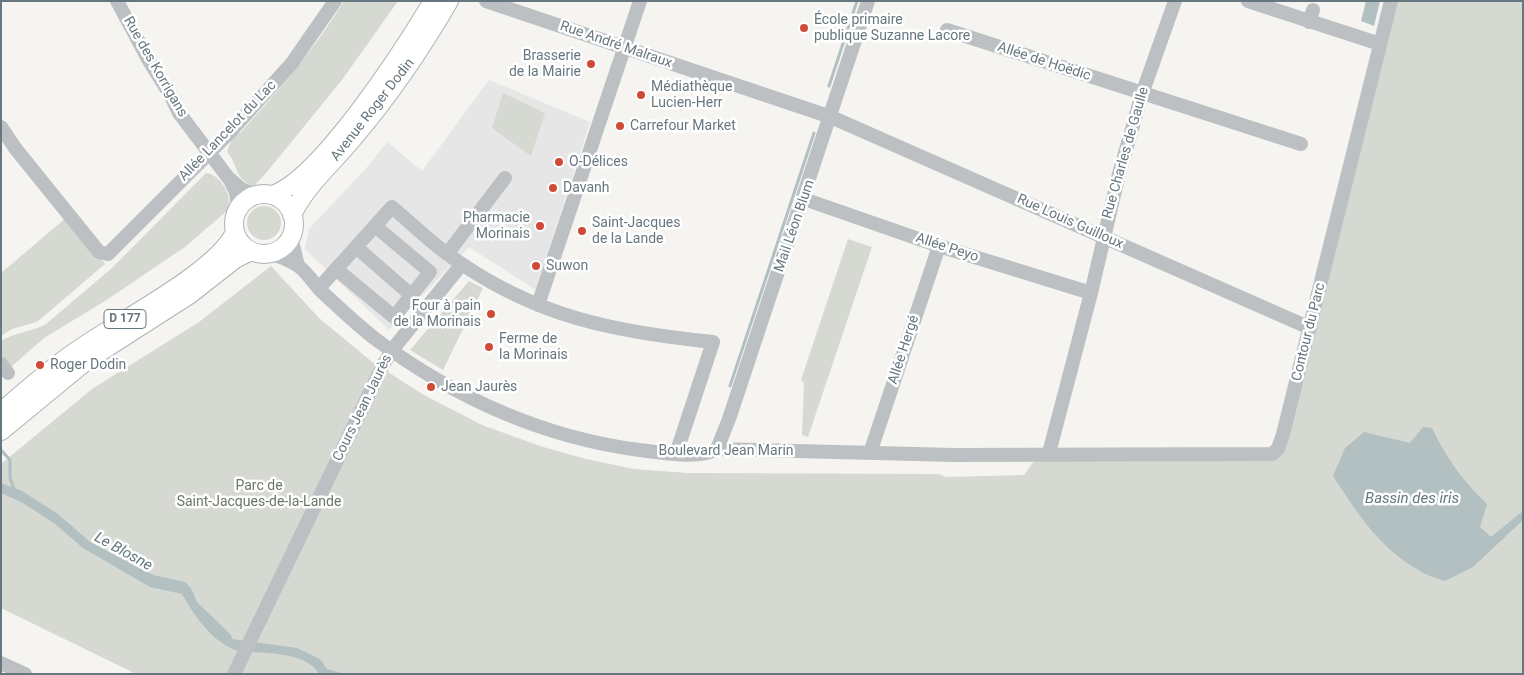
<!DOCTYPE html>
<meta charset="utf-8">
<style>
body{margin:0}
#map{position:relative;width:1524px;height:675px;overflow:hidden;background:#f5f4f1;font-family:Roboto,sans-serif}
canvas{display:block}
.frame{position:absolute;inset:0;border:2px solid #67777f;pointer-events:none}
</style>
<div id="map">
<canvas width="1524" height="675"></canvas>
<div class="frame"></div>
</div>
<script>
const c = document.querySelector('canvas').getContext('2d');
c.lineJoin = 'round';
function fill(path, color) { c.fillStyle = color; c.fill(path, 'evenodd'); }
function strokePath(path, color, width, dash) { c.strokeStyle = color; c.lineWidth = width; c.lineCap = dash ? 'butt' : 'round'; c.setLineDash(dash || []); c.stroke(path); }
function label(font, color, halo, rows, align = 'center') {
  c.font = font + ' Roboto,sans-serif'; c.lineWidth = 5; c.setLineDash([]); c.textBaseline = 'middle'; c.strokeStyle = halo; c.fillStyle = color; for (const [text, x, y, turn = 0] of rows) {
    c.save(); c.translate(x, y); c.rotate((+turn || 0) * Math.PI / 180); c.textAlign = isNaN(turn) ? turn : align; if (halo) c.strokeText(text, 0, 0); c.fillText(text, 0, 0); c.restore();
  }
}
const built = new Path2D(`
 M489,80L590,122L536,290L469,247L389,330L305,249L309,229L368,166L387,142L422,171Z`);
const green = new Path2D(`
 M344,1H398L342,80L266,173L254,186C235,182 238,163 227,152L233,135L240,133C278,91 314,50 344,1Z
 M1391,1H1523V674H136L1,608V464L92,389L199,322L271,266L319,318L371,361L422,394L482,425L540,446L586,459L634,469L688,473L939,474L946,477L1024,475L1040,453L1272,454Z
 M503,93L545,113L531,156L492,128Z
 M206,173C221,175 232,195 229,209L185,247L105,301L44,338L10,368L1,359V341C15,332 32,332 46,324L112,268Z
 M247 223a17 17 0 1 1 34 0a17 17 0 1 1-34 0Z
 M67,217L105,264L37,322L12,329L1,336V273Z
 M848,239L872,247L808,437L802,435L804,383L801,380Z
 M469,281L483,288L443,370L410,350Z`);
const water = new Path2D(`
 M1366,1H1380L1374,26L1361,21Z
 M1423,427L1432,428C1447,459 1462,480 1487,504L1480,527L1491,537L1523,511V520L1473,567L1445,581C1437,578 1427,576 1420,571C1380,549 1357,513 1333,476L1345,448L1364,432L1410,443Z
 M1,483L22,491L58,514L90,542L153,575L185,582L192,590L197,602L231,635L232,639L297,648L320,659L327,669L345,674H319C305,650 263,654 238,651C212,642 195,617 182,594L150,587L83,548L55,524L23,503L1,493Z`);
const stream = new Path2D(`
 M829,86L857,1
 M730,386L814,133
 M1,450L10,460V478L14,489`);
const minor = new Path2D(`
 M117,1L148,59L171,96L179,113L230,180L236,192L238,208
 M486,1L831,117L1310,328
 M1248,1L1380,44
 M1309,22L1313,10
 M947,30L1301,144
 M1,127L15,148L99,252L108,254L231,131L292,63L335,1
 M231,180L241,189L258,195
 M804,199L939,246L1091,293
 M291,237L298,266
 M356,247L411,295
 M269,253C279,256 289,260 297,265C306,271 313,282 320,290C337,306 355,323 374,338C452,396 541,437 639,450C659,452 699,460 717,449L954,455L1272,454L1278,449L1283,434L1391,1
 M447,254L505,178
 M336,269L394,317L430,272L375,226
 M319,288L392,207C412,224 431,243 453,258C536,317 615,332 713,342L676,454
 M538,305L640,1
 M1,364L8,373
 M717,449L729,419L868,1
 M870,453L939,246
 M1049,453L1091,293L1119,174L1142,94L1175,1
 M1,663L25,674
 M234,674L383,365L392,350L462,264`);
const major = new Path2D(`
 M234 224a30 30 0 1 1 60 0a30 30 0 1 1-60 0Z
 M273,195C322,177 405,48 433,1
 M292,215C306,185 333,163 354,137C390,95 421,49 449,1
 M1,412C25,391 49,370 75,352C113,324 218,272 235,232
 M1,431L86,361L189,295L235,259L251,251`);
const markers = [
 [804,28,5,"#cf4a37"],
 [591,64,5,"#cf4a37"],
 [641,95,5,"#cf4a37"],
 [620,126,5,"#cf4a37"],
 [559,162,5,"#cf4a37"],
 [553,188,5,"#cf4a37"],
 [540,226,5,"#cf4a37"],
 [582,231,5,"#cf4a37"],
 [536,266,5,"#cf4a37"],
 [491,314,5,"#cf4a37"],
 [489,347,5,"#cf4a37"],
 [40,365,5,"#cf4a37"],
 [431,387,5,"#cf4a37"]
];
const shields = [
 [125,319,42]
];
const shieldNames = [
 ["D 177",125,319]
];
const poiNames = [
 ["École primaire",814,20],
 ["publique Suzanne Lacore",814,36],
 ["Brasserie",581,56,"right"],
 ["de la Mairie",581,72,"right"],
 ["Médiathèque",651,87],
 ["Lucien-Herr",651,103],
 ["Carrefour Market",630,126],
 ["O-Délices",569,162],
 ["Davanh",563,188],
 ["Pharmacie",530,218,"right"],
 ["Morinais",530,234,"right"],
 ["Saint-Jacques",592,223],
 ["de la Lande",592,239],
 ["Suwon",546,266],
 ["Four à pain",481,306,"right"],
 ["de la Morinais",481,322,"right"],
 ["Ferme de",499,339],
 ["la Morinais",499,355],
 ["Roger Dodin",50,365],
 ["Jean Jaurès",441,387]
];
const streetNames = [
 ["Rue André Malraux",616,45,19],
 ["Allée de Hoëdic",1044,62,18],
 ["Rue des Korrigans",155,67,60],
 ["Avenue Roger Dodin",373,110,-52],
 ["Allée Lancelot du Lac",228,131,-46],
 ["Rue Charles de Gaulle",1126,153,-74],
 ["Rue Louis Guilloux",1070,222,24],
 ["Mail Léon Blum",795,226,-71],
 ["Allée Peyo",947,248,18],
 ["Contour du Parc",1309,332,-76],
 ["Allée Hergé",904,350,-72],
 ["Cours Jean Jaurès",363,408,-64],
 ["Boulevard Jean Marin",726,451]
];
const parkNames = [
 ["Parc de",259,486],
 ["Saint-Jacques-de-la-Lande",259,502]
];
const waterNames = [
 ["Bassin des iris",1412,499],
 ["Le Blosne",123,552,29]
];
fill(built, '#e5e6e5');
fill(green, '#d5d9d1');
fill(water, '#b2c0c2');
strokePath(stream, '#b2c0c2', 3);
strokePath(major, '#aeb3b5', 20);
strokePath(minor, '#bcc0c3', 14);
strokePath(major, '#fff', 18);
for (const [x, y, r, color] of markers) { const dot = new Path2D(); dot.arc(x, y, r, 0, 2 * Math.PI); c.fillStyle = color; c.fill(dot); strokePath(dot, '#fff', 2); }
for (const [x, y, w] of shields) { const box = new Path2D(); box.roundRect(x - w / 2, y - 9.5, w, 19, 4); c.fillStyle = '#fff'; c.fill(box); strokePath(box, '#67777f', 1); }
label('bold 12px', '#67777f', null, shieldNames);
label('14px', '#67777f', '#fff', poiNames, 'left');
label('14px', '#67777f', '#fff', streetNames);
label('14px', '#6b7765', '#fff', parkNames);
label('italic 15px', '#63787c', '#fff', waterNames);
</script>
